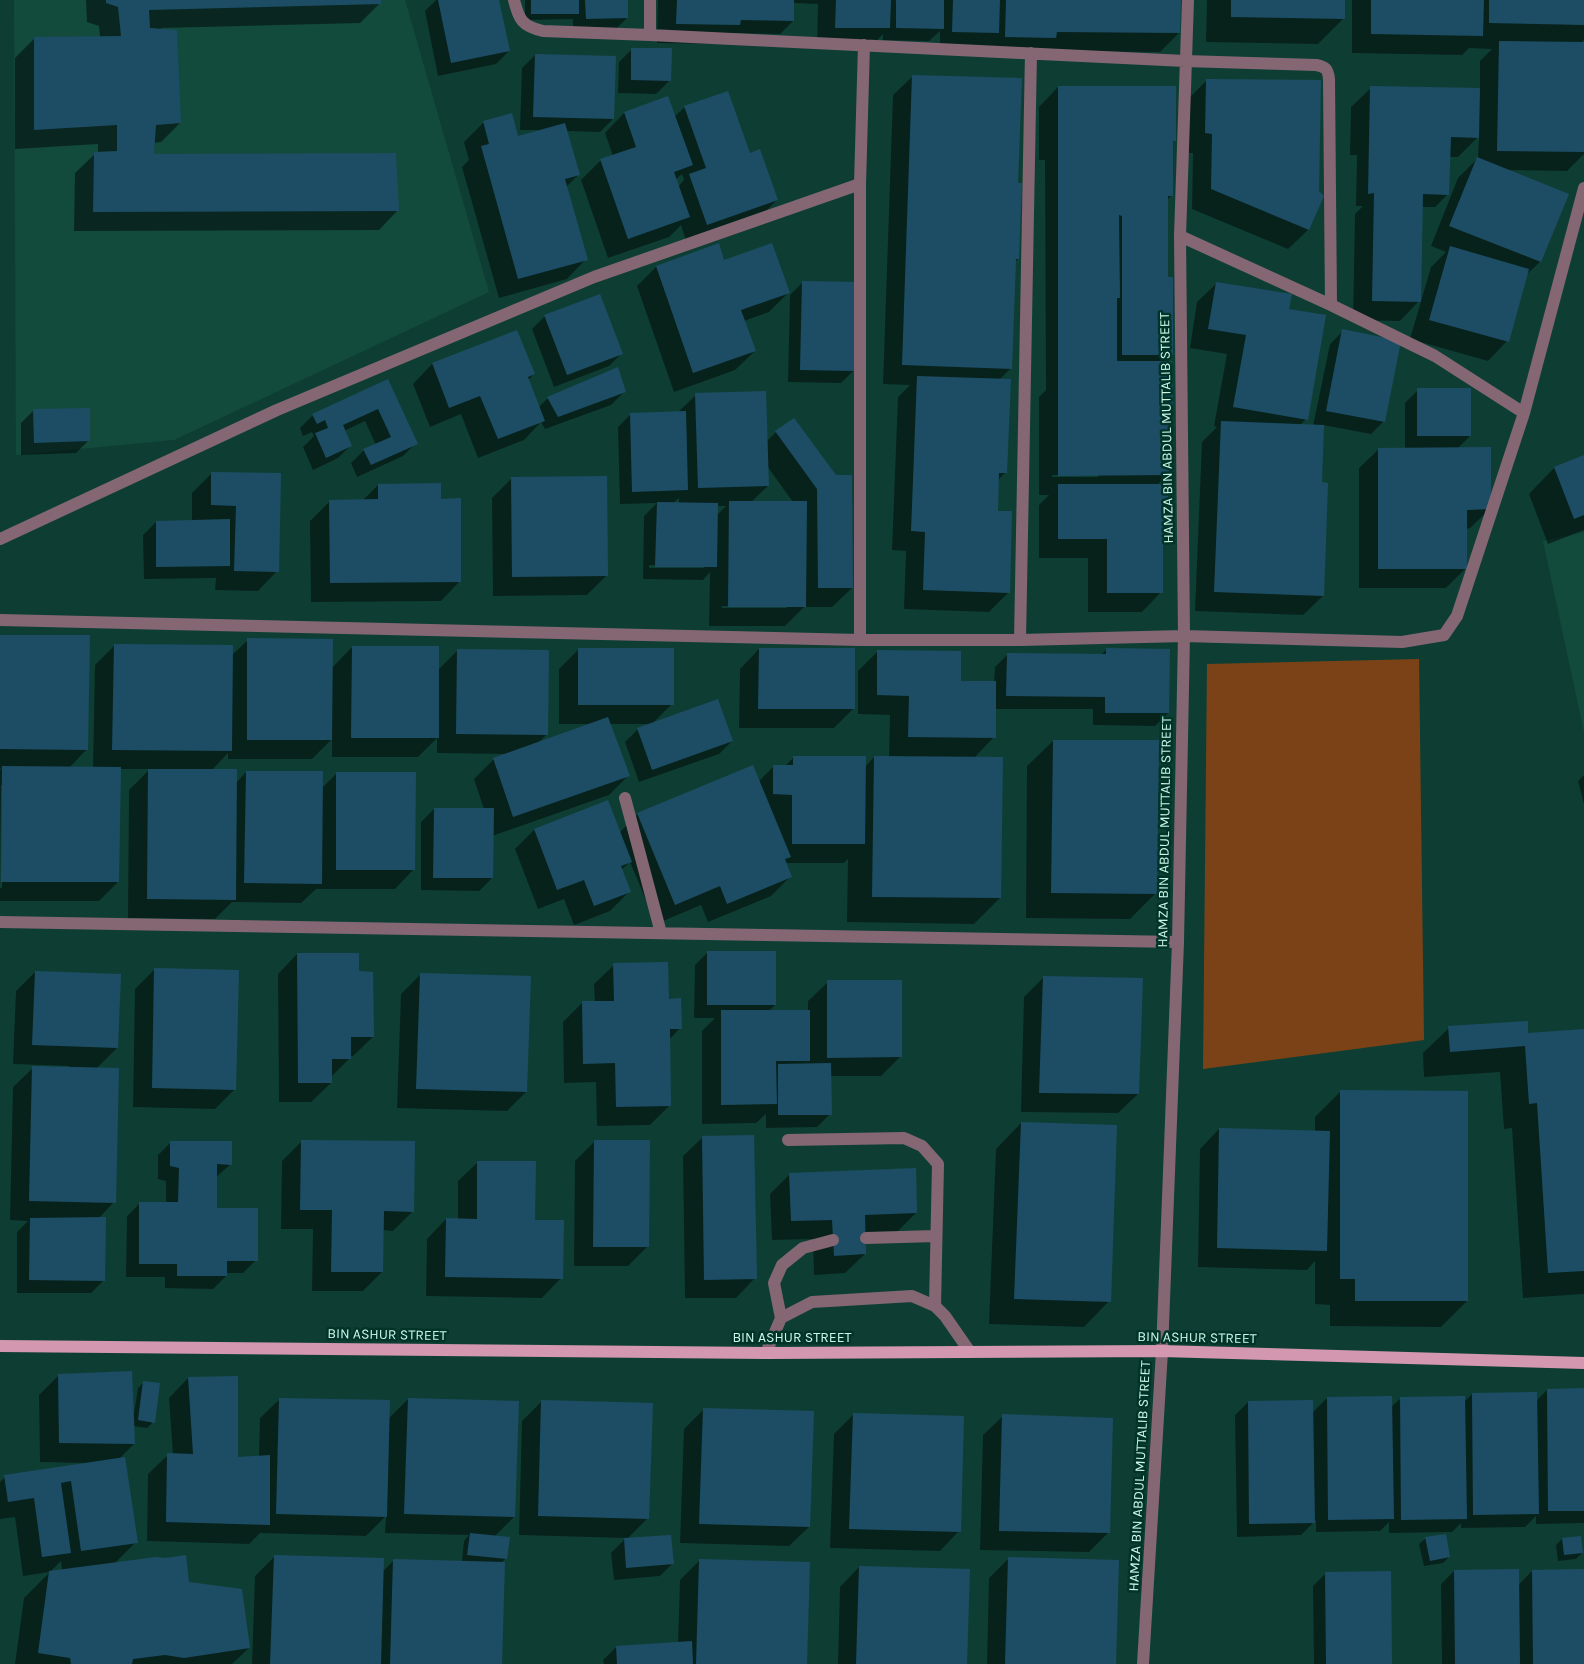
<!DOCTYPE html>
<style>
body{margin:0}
canvas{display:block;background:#0e3e33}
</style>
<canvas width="1584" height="1664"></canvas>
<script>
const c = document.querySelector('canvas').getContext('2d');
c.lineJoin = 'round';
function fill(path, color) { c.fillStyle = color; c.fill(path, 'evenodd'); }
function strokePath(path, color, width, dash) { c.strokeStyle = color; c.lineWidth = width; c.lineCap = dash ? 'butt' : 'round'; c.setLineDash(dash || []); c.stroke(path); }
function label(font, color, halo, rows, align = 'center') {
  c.font = font + ' Karla,sans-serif'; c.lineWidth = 5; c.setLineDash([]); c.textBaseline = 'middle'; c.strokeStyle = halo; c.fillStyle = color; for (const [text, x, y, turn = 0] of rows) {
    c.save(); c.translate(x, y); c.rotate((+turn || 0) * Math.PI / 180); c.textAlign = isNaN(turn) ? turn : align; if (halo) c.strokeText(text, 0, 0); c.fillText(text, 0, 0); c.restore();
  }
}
const built = new Path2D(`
 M14,0H405L489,292L174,440L16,455Z
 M1584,532V732L1543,541Z`);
const green = new Path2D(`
 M1419,659L1424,1040L1203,1069L1207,664Z`);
const shadow = new Path2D(`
 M86,0H380V3L360,23L161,28L180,123L161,142L153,143V156L398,210L379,230L74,231L75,173L95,154L98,153V144L15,149V58L35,38L100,37L99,26L87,22Z
 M436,0H498L509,51L496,64L438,76L425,11Z
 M525,0H627V18L614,31L573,32V19L525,20Z
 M658,0H1180L1179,33L1160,52L1041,51L940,45V31L929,41L883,40V34L870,47H817L818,4L793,3V21L780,34L731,33L720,44L657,43Z
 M1207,0H1344V18L1318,44L1206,42Z
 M1352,0H1584V40L1581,43H1584V154L1567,171L1507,170L1567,194L1540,262L1526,275L1507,341L1488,361L1410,339L1431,267L1446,252L1431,246L1458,178L1478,158L1479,136L1458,157H1449L1448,194L1435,207H1421L1419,301L1400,321L1353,320L1355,214L1363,206H1356L1357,155H1350L1351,107L1371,88L1480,89V61L1492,49L1469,48L1462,55L1352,53Z
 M632,49L669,81L656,94L618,93L619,62Z
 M535,55L613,119L600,132L566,131L579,174L566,187L586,259L567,279L499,298L462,167L469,160L464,142L484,122L518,137L539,130H520L522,68Z
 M913,76L1017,184L1018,259L1015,262L1011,368L999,380L1006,472L998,480L997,512L1008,593L989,612L904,609L906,551L892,550L898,397L910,385L883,384L893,95Z
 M1207,80L1322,196L1308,230L1288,249L1192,209L1193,153H1186L1187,100Z
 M1058,87L1175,140L1172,143V195L1167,200V278L1172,354L1163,363L1171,410L1168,414V475L1157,485L1167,538L1161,544V592L1142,612H1088V558H1039V505L1049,495H1039V397L1046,390L1045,160H1039V107ZM1052,475H1098V477H1052Z
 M685,107L749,154L777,200L757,220L687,244L681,225L669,237L608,258L581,180L601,160L613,156L605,133L624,113L674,117ZM682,174L684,180L678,187L675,180Z
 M723,262L788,293L769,312L744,321L755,351L735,370L674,392L637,286L656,267Z
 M803,282L854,370L841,383L788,382L790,295Z
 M1217,283L1288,310L1306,419L1300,425L1313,426L1330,344L1343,331L1384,421L1371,434L1323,425L1321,484L1323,596L1303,615L1195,611L1202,442L1217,427L1214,426L1227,354L1190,348L1197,302Z
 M545,316L622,353L609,366L554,387L532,329Z
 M517,331L534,374L528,380L538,408L548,398L624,392L611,405L545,429L541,422L524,440L478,458L461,414L430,427L413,384L432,364Z
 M388,381L416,443L403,456L357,477L351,463L364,450L376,445L365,421L344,431L351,445L338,458L313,470L303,447L314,436L312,432L303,436L300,428L313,415Z
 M1418,390L1470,436L1457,449L1490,509L1470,528L1466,529V568L1446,588H1359V468L1379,449H1405V403Z
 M696,395L766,442L776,432L794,419L852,588L832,607H804L785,626H709L710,572L703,580L643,579L644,516L657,503L620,504L618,427L631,414L677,413ZM767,466L793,502H751L768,486ZM679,498V503H673ZM716,506H726L716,516ZM649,565L704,566V568H649ZM722,606H787V608H722Z
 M34,410L89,440L76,453L21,455V423Z
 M1584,457V530L1548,544L1529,494L1554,468Z
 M212,473L280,474L277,571L258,591L215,590L216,578L144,579L143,535L156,522L192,521V493Z
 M512,478L607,575L587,595L493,596L492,498Z
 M378,485L440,500L460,581L441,601L311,602L310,521L330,501H362Z
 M0,636L87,749L69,768H93L95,665L114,646L232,655L248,640L332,668L352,647L438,670L457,651L547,734L537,744L592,724H559V669L578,650L672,704L653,723L732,741L719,754L639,782L625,742L638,729L651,724H610L628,776L609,795L492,836V878L479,891L421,890V822L434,809H484L474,779L493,760L509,754L437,753V738L418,757H332V739L312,759H228V753L211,771L236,783L246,772L321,789L337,773L414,869L395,889H316L301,903L232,902L215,919L128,918L129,790L150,769H119L118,882L99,901H0V888H2L3,785H1L0,874V770L1,768H0Z
 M759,649L853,709L834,728H739L740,669Z
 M1106,650L1168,713L1155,726L1093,725V709H995L994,737L974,758L1000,898L974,924L847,922L848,859L844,863H785L790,877L771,896L708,922L701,905L656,924L630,862L621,870L630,891L610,911L574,925L564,899L538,909L515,849L534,830L619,833L638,814L759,781L774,766L784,767L794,757L865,767L874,757H889L890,715L858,714V671L878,651L959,682L994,683L995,667L1008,654L1101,655Z
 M1053,741L1156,893L1130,919L1026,918L1027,766Z
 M1584,775V804L1578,781Z
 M708,952L775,1005L769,1011H808V1001L828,982L901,1056L881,1076H830V1114L817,1127L766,1128V1114L756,1123L702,1124V1031L715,1018H694L695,965Z
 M297,954L358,973L373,1037L353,1056H350V1058L331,1077V1083L311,1102H279L278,974Z
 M614,965L667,1000L680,1028L669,1040L670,1105L650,1125L597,1126L596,1082L564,1083L563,1022L583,1002H595L594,984Z
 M155,969L235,1089L215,1109L133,1107L135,989Z
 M35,972L117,1048L96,1069L114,1202L98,1219L104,1280L91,1293H17V1232L28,1221L10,1220L13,1087L33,1068H69V1066L13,1064L16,991Z
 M420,975L526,1092L507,1111L397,1108L401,994Z
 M1044,977L1138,1094L1118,1113L1021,1112L1024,997Z
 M1449,1028L1527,1034L1584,1030V1294L1523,1298L1512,1128L1504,1129L1500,1072L1424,1077L1423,1053Z
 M1341,1091L1467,1301L1441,1327L1330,1326V1305L1315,1304V1261L1307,1270L1198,1267L1200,1149L1219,1129L1315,1132V1117Z
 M1021,1123L1109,1301L1084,1327L989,1324L996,1149Z
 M703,1137L755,1278L736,1298H685L683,1156Z
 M302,1141L413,1211L393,1231L383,1230L382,1272L363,1291H312L313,1229H281L282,1161Z
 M171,1142L231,1164L216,1177V1209L256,1260L243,1273H226V1276L213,1289L165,1288V1277H126L127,1216L140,1203H166V1181L158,1179V1155Z
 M594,1142L648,1246L628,1266H574L575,1161Z
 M478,1162L534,1221L561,1278L542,1298L426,1296L427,1239L446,1219L458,1220V1181Z
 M790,1174L916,1213L897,1232L864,1233L865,1254L845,1273L814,1275L813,1239L772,1240L770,1194Z
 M59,1375L133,1413H134L138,1388L144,1382L153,1422L147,1428L133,1426L134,1444L118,1460L136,1542L115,1563L188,1583L249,1648L232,1664H15L24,1598L50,1572L23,1576L15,1517L0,1519V1482L5,1477L87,1463L40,1462L39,1395ZM61,1561L62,1570L50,1572Z
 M188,1378L237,1458L259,1457L260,1418L280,1399L388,1419L408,1399L514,1517L494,1537L506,1558L501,1563V1664H252L255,1576L274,1557L383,1571L394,1560L462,1562L464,1541L469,1535L385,1533L386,1516L366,1536L260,1533L249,1544L147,1541L148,1474L168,1455H173L169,1398Z
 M1584,1389V1523L1536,1524V1516L1525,1527L1461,1528V1523L1452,1532L1389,1533V1522L1380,1531L1316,1532V1520L1301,1535L1237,1537L1235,1415L1248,1402L1312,1413L1327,1398L1391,1407L1400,1399L1464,1402L1472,1394L1536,1401L1547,1390Z
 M542,1401L647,1519L627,1539L673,1563L660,1576L614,1580L611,1553L626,1538L519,1535L522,1421Z
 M703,1410L809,1527L789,1546L680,1543L684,1429Z
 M854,1414L959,1531L940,1551L830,1548L834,1434Z
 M1003,1416L1108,1533L1089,1552L980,1550L983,1435Z
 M1426,1538L1449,1557L1443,1563L1424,1566L1419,1544Z
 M1562,1539L1582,1553L1576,1559L1558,1561L1556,1545Z
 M1009,1558L1115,1664H987L989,1578Z
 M700,1560L806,1664H604L603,1660L616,1647L678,1643L680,1580Z
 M859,1567L966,1664H838L840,1587Z
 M1584,1570V1664H1442L1441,1584L1454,1571L1518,1585L1532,1571Z
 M1326,1573L1391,1664H1314L1313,1586Z`);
const building = new Path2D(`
 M106,0H381V4L149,10L150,28L177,30L181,123L156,125L154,154L396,153L399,211L93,212L94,152L117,151V125L34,130V37L121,36L118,7L106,3Z
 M438,0H499L510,51L451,63Z
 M531,0H579V14H531Z
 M585,0H628V18L586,19Z
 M677,0H794V21L741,20L740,25L676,24Z
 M836,0H891L890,28H835Z
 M896,0H944V29L896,28Z
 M953,0H1000L999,33L952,32Z
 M1006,0H1181L1180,33L1057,32L1056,38L1005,37Z
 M1231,0H1345V19L1231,17Z
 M1371,0H1484L1483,36L1371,34Z
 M1489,0H1584V25L1489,23Z
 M1499,41L1584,42V152L1497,151Z
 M631,48H672L671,81L631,80Z
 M535,54L616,56L614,119L533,117Z
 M912,75L1022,78L1018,183H1022L1019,259H1016L1012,369L902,365Z
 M1206,79L1321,80L1319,191L1324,196L1309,230L1211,189L1212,134L1205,133Z
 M1058,86H1176V141H1173V196H1168V277H1173V355H1122V216L1119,215L1120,298H1117V361H1172L1173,411H1169V475L1058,476Z
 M1370,86L1480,88L1479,138L1451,137L1449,195L1423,194L1421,302L1372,301L1374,193L1368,194Z
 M728,91L750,153L760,149L778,200L707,225L689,174L706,168L684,106Z
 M668,96L693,165L674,172L690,217L628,239L600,159L636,147L624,112Z
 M512,113L518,136L565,123L580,175L565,179L588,260L518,279L481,146L489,144L483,121Z
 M1477,157L1569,194L1541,262L1449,226Z
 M719,243L724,260L772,243L790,293L741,310L756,351L693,373L656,266Z
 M1450,246L1529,269L1509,342L1429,320Z
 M802,281L857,282L855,371L800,370Z
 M1216,282L1292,294L1289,309L1326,315L1308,420L1233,407L1246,335L1208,329Z
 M600,294L623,354L567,375L544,315Z
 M1342,329L1401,341L1385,422L1326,411Z
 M517,330L535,374L528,377L545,421L498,439L480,396L449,408L432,363Z
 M618,367L626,392L558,417L547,397Z
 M917,376L1011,379L1007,473H999L998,511H1012L1010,593L923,590L925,532L911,531Z
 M388,379L418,444L371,465L363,449L391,437L378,409L343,425L352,446L326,458L315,433L328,428L325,420L317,424L312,414Z
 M1417,388H1471V436H1417Z
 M766,391L769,486L698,488L695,393Z
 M90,408V441L34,443L33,409Z
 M686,411L688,490L632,492L630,413Z
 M794,418L836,475H852L853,588H818L817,489L775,431Z
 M1221,421L1324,425L1322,482L1328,483L1324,596L1214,592Z
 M1491,447V509L1467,510V569H1378V448Z
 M1584,455V515L1574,519L1554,467Z
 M211,472L281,473L279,572L234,571L236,506L211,505Z
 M607,476L608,576L512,577L511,477Z
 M441,483V499L461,498V582L330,583L329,500L378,499V484Z
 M1058,484H1168V538H1163V593H1107V539H1058Z
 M729,501H807L806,607H728Z
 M657,502L718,503L717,567H655Z
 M230,519V566L156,567V521Z
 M0,635H90L88,750L0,749Z
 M247,638L333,639L332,740H247Z
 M114,644L233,645L232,751L112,750Z
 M352,646H439V738H351Z
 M578,648H674V705H578Z
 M759,648H855V709H758Z
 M1106,648L1170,649L1169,713H1105V697L1006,696L1007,653L1106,654Z
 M457,649L549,650L548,735L456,734Z
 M877,650L961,651V681H996V738L908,737L909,696L877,695Z
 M718,699L733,741L652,770L637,728Z
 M608,717L630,776L513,817L493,758Z
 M1053,740H1159L1157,894L1051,893Z
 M793,756H866L865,844H792V795L773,794V765H793Z
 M874,756L1003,757L1001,898L872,897Z
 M753,765L791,857L785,859L792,877L727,904L720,886L675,905L637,813Z
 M2,766L121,767L119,882H1Z
 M148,769H237L236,900L147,899Z
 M246,771H323L322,884L244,883Z
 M336,772H416L415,870H336Z
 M608,800L632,862L621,866L631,892L594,906L584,880L557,890L534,829Z
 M434,808H494L493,878H433Z
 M707,951H776V1005H707Z
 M297,953H359V971L373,972L374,1037H351V1059H332V1083H298Z
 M668,962L669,999L681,998L682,1029H670L671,1106L616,1107L615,1063L583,1064L582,1001H614L613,963Z
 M154,968L239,970L236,1090L152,1088Z
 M35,971L121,974L118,1048L32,1045Z
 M420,973L531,976L527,1092L416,1089Z
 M1043,976L1143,978L1139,1094L1039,1093Z
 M827,980H902V1057L827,1058Z
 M721,1010H810V1061H776L777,1104L721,1105Z
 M1528,1021V1033L1584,1029V1271L1548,1273L1537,1103L1529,1104L1525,1046L1450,1052L1448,1026Z
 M831,1063L832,1115H778V1064Z
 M32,1066L119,1068L116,1203L29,1201Z
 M1340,1090L1468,1091V1301H1355V1279H1340Z
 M1021,1122L1117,1125L1111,1302L1014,1299Z
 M1219,1128L1330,1131L1327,1251L1217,1248Z
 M754,1135L757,1279L704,1280L702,1136Z
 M301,1140L415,1141L414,1212L384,1211L383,1272H331L332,1210H300Z
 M594,1140H650L649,1247H593Z
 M170,1141H232V1165L217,1164V1208H258V1261H227V1276H177V1264H139V1202H178L179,1168L170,1166Z
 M477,1161H536L535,1220H564L563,1279L445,1277L446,1218L477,1219Z
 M916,1168L917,1213L865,1215L866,1254L834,1256L832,1220L791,1221L789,1173Z
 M106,1217L105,1281L29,1280L30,1218Z
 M132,1371L135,1444L59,1443L58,1374Z
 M238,1376V1457L270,1455V1525L166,1522L167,1453L193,1454L188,1377Z
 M143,1381L160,1383L155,1423L138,1420Z
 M1584,1388V1511H1548L1547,1389Z
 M1537,1392L1539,1514L1473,1515L1472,1393Z
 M1392,1396L1394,1519L1328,1520L1327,1397Z
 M1465,1396L1467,1519L1401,1520L1400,1397Z
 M279,1398L390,1400L387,1517L276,1514Z
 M408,1398L519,1401L515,1517L404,1514Z
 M541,1400L653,1403L649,1519L538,1516Z
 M1313,1400L1315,1523L1249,1524L1248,1401Z
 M703,1408L814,1411L810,1527L699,1524Z
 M853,1413L964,1416L961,1532L849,1529Z
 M1002,1414L1113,1418L1110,1533L999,1531Z
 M125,1457L138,1543L81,1551L71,1481L61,1483L71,1553L42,1557L34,1498L8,1502L4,1475Z
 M470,1533L510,1537L507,1559L467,1555Z
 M1446,1534L1450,1557L1430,1561L1425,1537Z
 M671,1535L674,1564L626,1568L624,1538Z
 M1581,1536L1583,1553L1564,1555L1562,1538Z
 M186,1555L189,1582L242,1589L250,1648L184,1658L165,1655L133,1659L132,1664H71L70,1658L38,1653L49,1571L156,1557L165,1558Z
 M274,1555L384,1558L381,1664H270Z
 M1008,1557L1119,1560L1116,1664H1005Z
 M393,1559L505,1562L502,1664H390Z
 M699,1559L810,1562L807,1664H696Z
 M859,1566L970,1569L967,1664H856Z
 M1519,1569L1520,1664H1455L1454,1570Z
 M1584,1569V1664H1533L1532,1570Z
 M1391,1571L1392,1664H1326L1325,1572Z
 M692,1641L693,1664H617L616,1646Z`);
const service = new Path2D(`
 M788,1140L904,1138L922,1146L938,1164L935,1306
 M866,1238L936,1236
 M781,1318L774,1283L782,1265L803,1248L833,1240
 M766,1353L781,1318L812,1302L912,1296L935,1306L945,1316L970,1352`);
const minor = new Path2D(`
 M514,0C519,20 522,26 543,31L650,35L1185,61L1316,65C1326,67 1328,69 1329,79L1331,305
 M650,0V35
 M1180,236L1331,305L1435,356L1524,413
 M0,539L277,410L594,277L860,184
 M0,620L860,640H1020L1184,636L1402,642L1444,635L1457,616L1524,413L1584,188
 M860,640V184L864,45
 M1020,640L1031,53
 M625,798L661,933
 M0,922L1178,942
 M1143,1664L1162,1351L1178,942L1184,636L1180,236L1188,0`);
const primary = new Path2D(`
 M0,1346L766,1353L1162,1351L1584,1363`);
const streetNames = [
 ["HAMZA BIN ABDUL MUTTALIB STREET",1167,428,-91],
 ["HAMZA BIN ABDUL MUTTALIB STREET",1165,832,-89],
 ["BIN ASHUR STREET",387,1335,1],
 ["BIN ASHUR STREET",792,1338],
 ["BIN ASHUR STREET",1197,1338,1],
 ["HAMZA BIN ABDUL MUTTALIB STREET",1140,1476,-87]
];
fill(built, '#124a3c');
fill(green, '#7c4217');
fill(shadow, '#0007');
fill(building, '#1c4d65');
strokePath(service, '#856773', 12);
strokePath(minor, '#856773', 12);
strokePath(primary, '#d397af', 12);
label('14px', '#ccf5e7', '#003429', streetNames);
</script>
